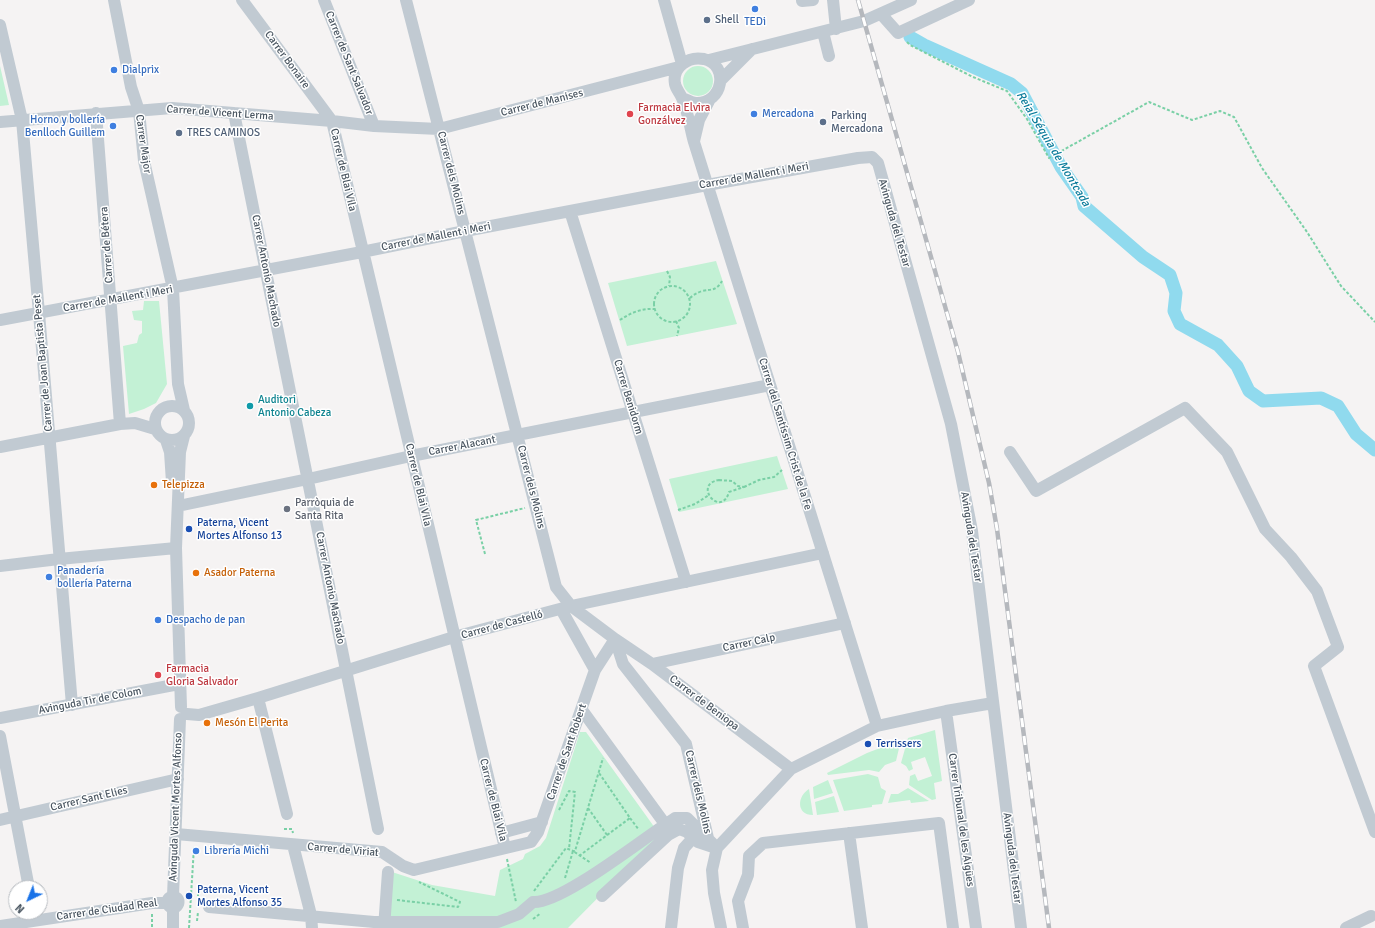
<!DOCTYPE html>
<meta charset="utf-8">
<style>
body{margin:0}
#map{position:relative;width:1375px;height:928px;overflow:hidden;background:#f5f3f3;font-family:Signika,sans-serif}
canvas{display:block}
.north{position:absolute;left:8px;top:880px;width:40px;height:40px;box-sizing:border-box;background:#fff;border:1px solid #b7bbc0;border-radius:50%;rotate:223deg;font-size:11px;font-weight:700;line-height:16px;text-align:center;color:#4a5661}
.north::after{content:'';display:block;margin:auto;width:14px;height:18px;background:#1a73e8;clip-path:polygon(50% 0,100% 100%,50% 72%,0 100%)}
</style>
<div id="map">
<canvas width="1375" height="928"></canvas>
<div class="north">N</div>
</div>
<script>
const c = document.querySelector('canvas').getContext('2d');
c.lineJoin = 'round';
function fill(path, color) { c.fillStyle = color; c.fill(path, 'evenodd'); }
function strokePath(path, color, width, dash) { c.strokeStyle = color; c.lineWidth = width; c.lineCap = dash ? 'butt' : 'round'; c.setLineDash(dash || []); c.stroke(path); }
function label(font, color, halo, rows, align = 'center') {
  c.font = font + ' Signika,sans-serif'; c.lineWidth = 3; c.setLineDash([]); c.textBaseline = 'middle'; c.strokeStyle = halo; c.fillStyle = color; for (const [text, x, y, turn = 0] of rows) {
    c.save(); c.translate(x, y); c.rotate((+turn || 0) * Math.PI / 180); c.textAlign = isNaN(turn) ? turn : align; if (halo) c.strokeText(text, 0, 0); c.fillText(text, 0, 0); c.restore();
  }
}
const green = new Path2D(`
 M683 81a15 15 0 1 1 30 0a15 15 0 1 1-30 0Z
 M0,66L9,105L0,106Z
 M716,261L737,324L627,346L608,283Z
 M144,301H159L167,384L156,403L144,409L129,414L123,346L137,343L139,335L142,333V321L134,320L132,311L143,310Z
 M777,456L788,489L679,512L669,479Z
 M935,730L942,781L934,783L936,799L932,800L909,785L910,776L915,774L918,781L932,776L925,757L911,762L913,769L909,771L906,766L901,763L908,738Z
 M580,732H586L660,835L568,928H389L392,872L432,885L495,896L500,870L523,859L525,854L540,846L546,838Z
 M901,740L896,761L885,765L879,772L869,770L828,775L827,773L867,753Z
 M868,774L878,777L881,788L886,791L882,804L872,805V807L844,811L833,780Z
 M828,780L833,793L814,799L813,787Z
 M908,788L929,801L911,803L910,800L888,803L891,794H898Z
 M809,789L813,815C796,815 797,796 809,789Z
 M834,796L839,812L817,815L815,802Z`);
const canal = new Path2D(`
 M910,37L924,45L1011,84L1022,93L1061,167L1082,197L1084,206L1143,257L1170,275L1176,293L1174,311L1180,324L1218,345L1237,366L1249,391L1263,401L1321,398L1338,406L1356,434L1375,450`);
const path = new Path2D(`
 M907,42L910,45L973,77L1007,91L1027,119L1049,158L1149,102L1192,120L1220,111L1234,117L1262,168L1307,232L1341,286L1375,322
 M667,271L670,277L669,286
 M654 304a18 18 0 1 1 36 0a18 18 0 1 1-36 0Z
 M690,298C693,295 697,293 702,291C712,289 716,291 722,281
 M620,320C630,313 642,308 655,309
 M676,321L679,328L677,336
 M719,480L732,481L738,486L744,487L729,492C721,519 692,484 719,480Z
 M744,487L759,480L774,477L782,470
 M678,510L695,504L709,495
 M485,554L476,520L525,508
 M588,808L607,835
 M559,810L569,791L575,792L569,849
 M630,818L639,830
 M284,829H292L293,833
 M579,856L630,818L599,773
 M507,859L516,902
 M565,878L573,851L591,863
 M534,891L566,848L573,851H575L603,758
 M397,900L458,907L460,902L419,882
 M198,901V892
 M152,914V928
 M533,919L541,913
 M197,921L198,912
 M189,928L194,847`);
const minor = new Path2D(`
 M114,0L131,87L139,111L144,161L173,289L178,384L184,410
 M242,0L332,121L505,848
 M324,0L374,126
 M406,0L556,587L571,606L615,639L623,664L686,744L708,838
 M664,0L682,64
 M802,0V1L813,0
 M833,0L836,29
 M881,14L898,33L969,0
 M0,25L22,120L39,313L72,705
 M823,32L829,56
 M709,60L864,21L911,0
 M721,80L752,49
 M682,98C686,99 692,103 696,103C723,104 730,65 704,59C688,56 672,67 675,84C676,89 680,93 682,98C688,111 690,128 694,142L877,726
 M96,113L120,424
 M234,113L378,829
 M0,122L172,108L332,121L374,126L439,129L679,67
 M694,141L699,120L709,101
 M570,211L686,582
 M0,320L362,252L465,231L707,185L858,158L872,157L878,163L951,424L972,531L1021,928
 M155 423a17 17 0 1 1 34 0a17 17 0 1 1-34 0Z
 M166,440L170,452L172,482
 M0,447L120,424L135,423L155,429
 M1010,452L1036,491L1185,408L1227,452L1265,529L1291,557L1317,591L1338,647L1314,666L1375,832
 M178,506L308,479L411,456L770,385
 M0,566L59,559L176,548
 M561,609L595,670
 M652,664L845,623
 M258,698L287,814
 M181,707L176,548L180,452L184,436
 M582,710L665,824
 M946,711L976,928
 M187,714L199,715L258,698L454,637L571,606L823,553
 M0,718L179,684
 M0,736L29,888
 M0,820L178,779
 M501,833L542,822
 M849,833L862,928
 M176,834L382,852L403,866L414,870L531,842L538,832L595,670L615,639L652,664L791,769
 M293,845L311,915L312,928
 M173,896L180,719
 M602,896L668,835L679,829L687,832L698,842L716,848
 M167.5 902a5.5 5.5 0 1 1 11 0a5.5 5.5 0 1 1-11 0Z
 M209,907L374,922H498L519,914L533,902C562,904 646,836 675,818H687L717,848
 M0,926L152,903H167
 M173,928V907
 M384,928L388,872
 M671,928L678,868L684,848L693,838
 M721,928L714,893L712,870L717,848L791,769L877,726L946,711L993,703
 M743,928L738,901L748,875L749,856L763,843L939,823L953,928
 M1346,928L1371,916`);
const rail = new Path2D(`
 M858,0L958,352L989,483L997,529L1049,928`);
const markers = [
 [755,9,4,"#3f7fe0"],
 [707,20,4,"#5c6f8a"],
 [114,70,4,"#3f7fe0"],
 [630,114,4,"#e0444e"],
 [754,114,4,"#3f7fe0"],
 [823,122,4,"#5c6f8a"],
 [113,126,4,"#3f7fe0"],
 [179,133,4,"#5c6f8a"],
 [250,406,4,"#0f9aa8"],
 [154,485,4,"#e8710a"],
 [287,509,4,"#6b7280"],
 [189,529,4,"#1a4fb4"],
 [196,573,4,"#e8710a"],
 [49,577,4,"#3f7fe0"],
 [158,620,4,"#3f7fe0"],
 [158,675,4,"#e0444e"],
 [207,723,4,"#e8710a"],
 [868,744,4,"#1a4fb4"],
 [196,851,4,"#3f7fe0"],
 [189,896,4,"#1a4fb4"]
];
const serviceNames = [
 ["Shell",715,20],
 ["Parking",831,116],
 ["Mercadona",831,129],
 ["TRES CAMINOS",187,133]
];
const shopNames = [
 ["TEDi",755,22,"center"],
 ["Dialprix",122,70],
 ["Mercadona",762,114],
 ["Horno y bollería",105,120,"right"],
 ["Benlloch Guillem",105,133,"right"],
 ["Panadería",57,571],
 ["bollería Paterna",57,584],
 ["Despacho de pan",166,620],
 ["Librería Michi",204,851]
];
const streetNames = [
 ["Carrer Bonaire",287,60,54],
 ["Carrer de Sant Salvador",349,63,68],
 ["Carrer de Manises",542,103,-14],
 ["Carrer de Vicent Lerma",220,113,4],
 ["Carrer Major",143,144,82],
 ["Carrer de Blai Vila",343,170,77],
 ["Carrer dels Molins",451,173,76],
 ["Carrer de Mallent i Meri",754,176,-10],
 ["Avinguda del Testar",894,223,74],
 ["Carrer de Mallent i Meri",436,237,-11],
 ["Carrer de Bétera",107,245,-94],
 ["Carrer Antonio Machado",266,271,79],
 ["Carrer de Mallent i Meri",118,299,-10],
 ["Carrer de Joan Baptista Peset",43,363,-95],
 ["Carrer Benidorm",628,397,73],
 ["Carrer del Santíssim Crist de la Fe",785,434,73],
 ["Carrer Alacant",462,446,-11],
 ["Carrer de Blai Vila",418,485,77],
 ["Carrer dels Molins",531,487,76],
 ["Avinguda del Testar",971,537,81],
 ["Carrer Antonio Machado",330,588,79],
 ["Carrer de Castelló",502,625,-15],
 ["Carrer Calp",749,643,-12],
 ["Avinguda Tir de Colom",90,701,-11],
 ["Carrer de Beniopa",704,703,37],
 ["Carrer de Sant Robert",567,752,-71],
 ["Carrer dels Molins",698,792,77],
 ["Carrer Sant Elies",89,799,-13],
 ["Carrer de Blai Vila",493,800,76],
 ["Avinguda Vicent Mortes Alfonso",176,807,-88],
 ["Carrer Tribunal de les Aigües",961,820,82],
 ["Carrer de Viriat",343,850,5],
 ["Avinguda del Testar",1012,858,83],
 ["Carrer de Ciudad Real",107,910,-8]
];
const healthNames = [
 ["Farmacia Elvira",638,108],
 ["Gonzálvez",638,121],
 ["Farmacia",166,669],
 ["Gloria Salvador",166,682]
];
const cultureNames = [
 ["Auditori",258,400],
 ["Antonio Cabeza",258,413]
];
const foodNames = [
 ["Telepizza",162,485],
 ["Asador Paterna",204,573],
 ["Mesón El Perita",215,723]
];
const worshipNames = [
 ["Parròquia de",295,503],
 ["Santa Rita",295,516]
];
const transitNames = [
 ["Paterna, Vicent",197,523],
 ["Mortes Alfonso 13",197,536],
 ["Terrissers",876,744],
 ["Paterna, Vicent",197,890],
 ["Mortes Alfonso 35",197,903]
];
const waterNames = [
 ["Reial Séquia de Montcada",1053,149,59]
];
fill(green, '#c3f1d5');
strokePath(canal, '#90daee', 13);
strokePath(path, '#7ad0a6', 2, [3, 2]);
strokePath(minor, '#c1cad2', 12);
strokePath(rail, '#b5b8bd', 4.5);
strokePath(rail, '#fff', 3, [9]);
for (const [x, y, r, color] of markers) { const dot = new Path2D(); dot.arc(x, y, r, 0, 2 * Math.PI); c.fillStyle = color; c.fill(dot); strokePath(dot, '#fff', 1.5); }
label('11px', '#4e5e75', '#fff', serviceNames, 'left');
label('11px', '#366cbe', '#fff', shopNames, 'left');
label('11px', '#4a5661', '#fff', streetNames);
label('11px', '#be3a42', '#fff', healthNames, 'left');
label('11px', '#0d838f', '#fff', cultureNames, 'left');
label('11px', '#c56008', '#fff', foodNames, 'left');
label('11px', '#5b616d', '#fff', worshipNames, 'left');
label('11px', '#164399', '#fff', transitNames, 'left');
label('italic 12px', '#0c7c9b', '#fff', waterNames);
</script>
